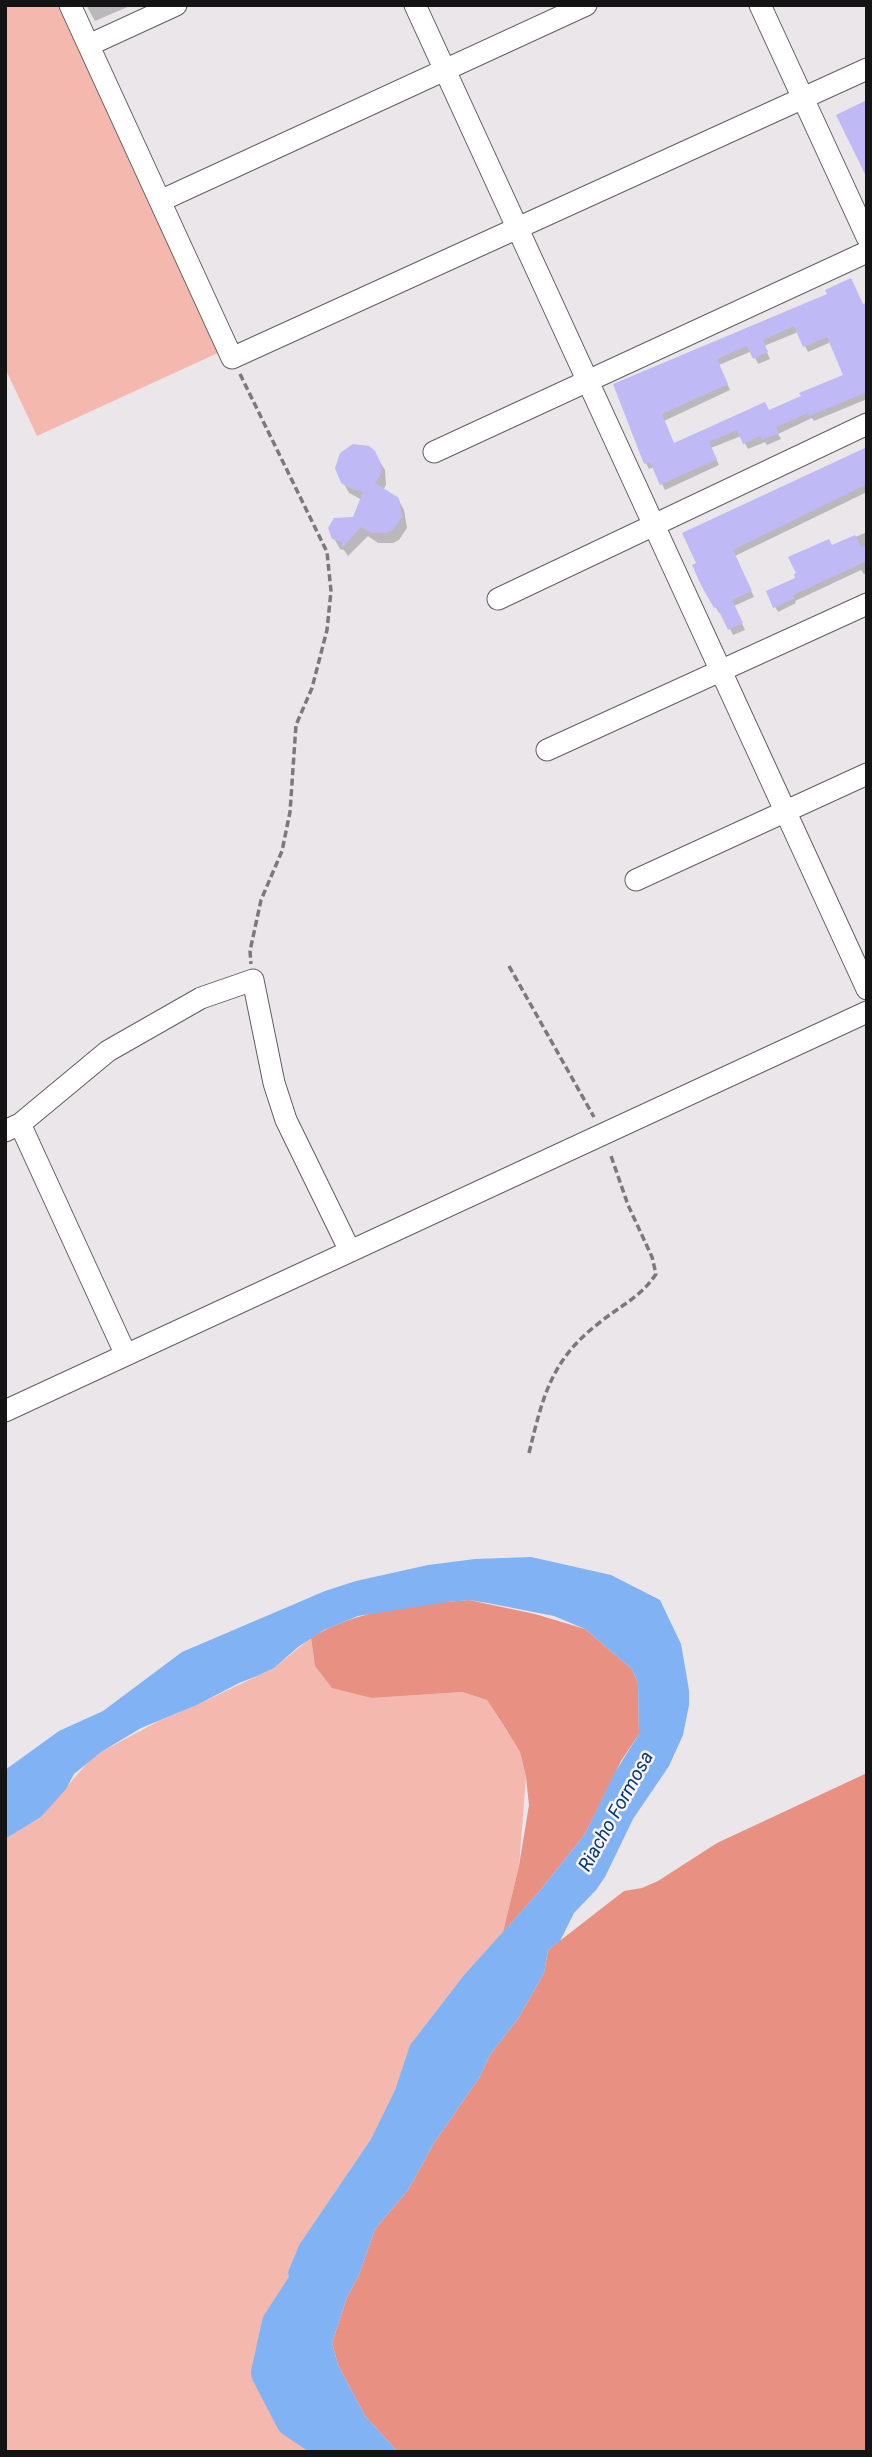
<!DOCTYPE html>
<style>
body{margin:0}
#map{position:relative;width:872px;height:2457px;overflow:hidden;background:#eae6ea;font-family:Roboto,sans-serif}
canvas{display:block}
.frame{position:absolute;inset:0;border:7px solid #151415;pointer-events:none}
</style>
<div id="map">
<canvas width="872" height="2457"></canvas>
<div class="frame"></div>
</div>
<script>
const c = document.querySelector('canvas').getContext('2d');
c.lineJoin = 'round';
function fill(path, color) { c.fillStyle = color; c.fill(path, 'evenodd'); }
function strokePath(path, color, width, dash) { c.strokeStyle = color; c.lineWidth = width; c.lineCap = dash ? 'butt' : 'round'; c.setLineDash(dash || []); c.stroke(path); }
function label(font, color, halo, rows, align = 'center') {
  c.font = font + ' Roboto,sans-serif'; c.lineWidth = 5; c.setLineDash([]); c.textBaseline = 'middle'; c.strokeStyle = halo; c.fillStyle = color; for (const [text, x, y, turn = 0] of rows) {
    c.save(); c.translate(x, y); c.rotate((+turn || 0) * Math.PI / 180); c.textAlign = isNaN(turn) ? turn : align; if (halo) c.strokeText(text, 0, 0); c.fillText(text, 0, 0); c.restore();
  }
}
const green = new Path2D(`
 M5,5H59L220,352L37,436L5,368Z
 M311,1638L315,1666L372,1698L462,1692L487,1700L520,1752L526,1777L519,1866L503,1932L464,1975L410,2045L395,2090L371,2139L299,2245L288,2272L292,2300L274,2343L267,2373L292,2421L338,2452H5V1839L41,1817L88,1762L101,1752L159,1721L197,1705L274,1668Z`);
const forest = new Path2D(`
 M469,1600L535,1614L585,1629L632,1669L638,1684L639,1734L621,1761L585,1834L538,1893L503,1932L519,1866L529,1805L526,1777L520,1752L502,1723L487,1700L462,1692L372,1698L332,1688L315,1666L311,1638C354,1610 418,1604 469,1600Z
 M867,1773V2452H398L365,2416L338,2365L332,2343L347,2297L359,2275L375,2229L408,2190L434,2143L479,2078L490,2055L519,2017L544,1973L548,1950L624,1891L642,1888L658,1881L717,1843Z`);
const water = new Path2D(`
 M531,1557L611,1575L660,1600L681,1644L689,1690V1705L683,1735L669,1766L633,1819L605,1877L596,1890L574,1913L560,1941L548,1950L544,1973L519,2017L490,2055L479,2078L434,2143L408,2190L375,2229L359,2275L347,2297L332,2343L338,2365L365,2416L398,2452H334L292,2421L274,2343L278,2323L292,2300L288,2272L299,2245L371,2139L395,2090L410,2045L464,1975L538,1893L585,1834L614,1774L639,1734L638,1684L632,1669L585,1629L554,1616L488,1603L469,1600L448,1602L358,1616L324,1630L298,1647L274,1668L257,1676L239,1683L197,1705L141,1728L101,1752L74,1774L66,1789L41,1817L5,1839V1770L59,1731L103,1711L182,1652L325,1591L356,1581L428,1565L475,1559Z`);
const shadow = new Path2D(`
 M86,5H132L95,21Z
 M829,295L867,314V399L814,421L812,418L778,434L781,439L767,445L765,442L748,449L741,436L711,448L719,465L665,490L654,467L649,469L646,463L615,385ZM798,332L808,352L831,342L845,376L769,412L674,445L664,421L730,390L719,365L752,351L758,364L770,359L764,346Z
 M867,449V492L735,556L754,597L734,606L745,630L733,635L722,612L719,613L703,584L698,564Z
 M374,452L385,470L386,485L383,490L398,499L404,510L407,528L399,540L393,543H378L368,536L348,556L344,550L340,549L331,533L354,519L362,500L349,493L339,475Z
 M867,532V573L864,574L861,570L795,601L796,603L778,612L775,607L798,579L832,547Z`);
const river = new Path2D(`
 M312,2271L278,2323L267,2373L292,2421L338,2452`);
const building = new Path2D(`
 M867,100V178L836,115Z
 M851,278L863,304L867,303V392L809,416L808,413L776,427L779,433L762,440L760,436L743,444L737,430L709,442L717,459L660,485L650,462L644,464L613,384L827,294L825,290ZM794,326L803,347L827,337L843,375L799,393L801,396L769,410L765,402L674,443L662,414L728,384L717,359L747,346L753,359L768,352L763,340Z
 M353,444L369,446L375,451L382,466L381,474L375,483L399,498L402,517L393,530L386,533H371L361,527L342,548V542L332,539L328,528L334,518L353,517L363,492L348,487L341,483L335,468L340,453Z
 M867,447V484L733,550L752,591L732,600L743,623L728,630L717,607L714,608L701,585L692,565L696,563L682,533Z
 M855,535L861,547L867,545V561L793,595L795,598L773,608L766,591L795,578L794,574L796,573L788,557L829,539L832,545Z`);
const path = new Path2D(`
 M240,374L327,552L331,591L327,630L312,688L296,725L290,812L282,851L261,900L250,951L251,964
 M509,966L594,1117
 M529,1453C543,1396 551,1360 599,1323C620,1306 641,1297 656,1274L652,1257L628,1205L610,1153`);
const street = new Path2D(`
 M70,5L232,358L867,69
 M415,5L867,989
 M760,5L867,237
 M89,45L176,5
 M160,201L586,5
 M434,452L867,252
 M498,599L867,424
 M547,750L867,604
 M636,880L867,774
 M20,1124L126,1355
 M5,1131L20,1124L108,1051L201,998L253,980L274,1083L286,1120L350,1251
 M5,1411L867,1012`);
const waterNames = [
 ["Riacho Formosa",617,1812,-61]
];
fill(green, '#f4b8ae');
fill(forest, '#e89183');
fill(water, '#81b2f3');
fill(shadow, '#0003');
strokePath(river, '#81b2f3', 32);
fill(building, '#bfb9f6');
strokePath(street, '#615e62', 23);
strokePath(path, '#7c797c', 3.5, [7, 3.5]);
strokePath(street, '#fff', 21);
label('italic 19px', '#063871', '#f7f3f8', waterNames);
</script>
